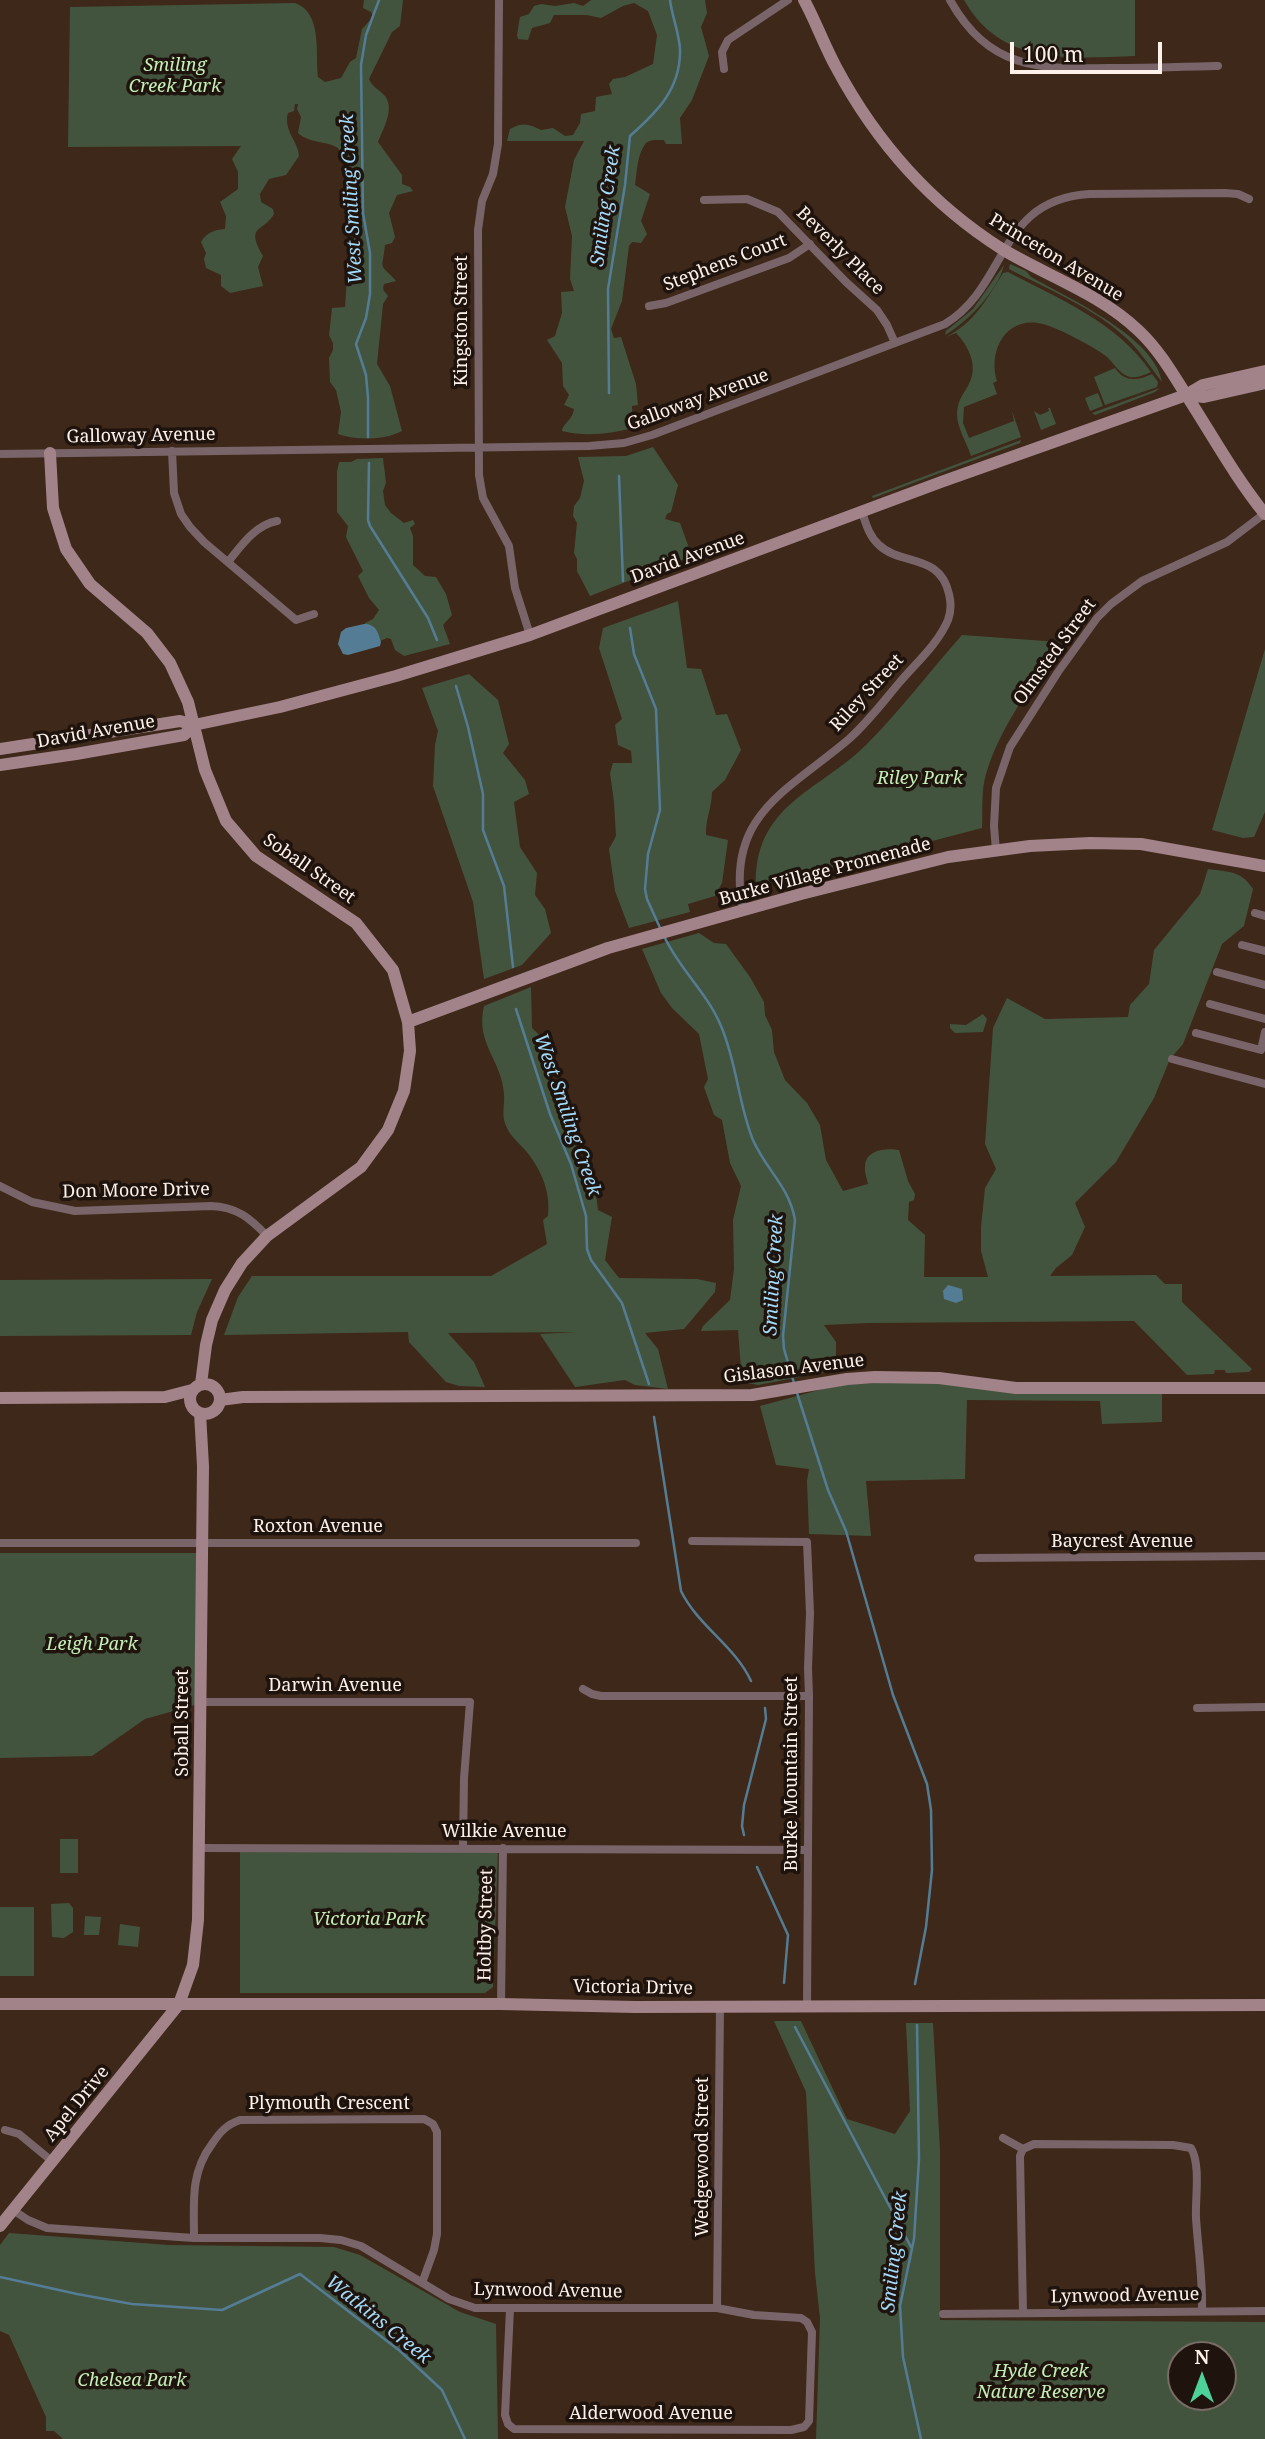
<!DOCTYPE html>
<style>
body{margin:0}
#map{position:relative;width:1265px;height:2439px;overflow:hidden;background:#3e2819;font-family:"Noto Serif",serif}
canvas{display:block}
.north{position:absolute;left:1167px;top:2341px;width:70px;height:70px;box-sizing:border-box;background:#1e130d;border:2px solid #786c65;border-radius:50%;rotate:0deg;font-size:19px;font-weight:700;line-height:28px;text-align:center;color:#fef1ea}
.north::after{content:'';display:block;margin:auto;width:24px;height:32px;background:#4dd39a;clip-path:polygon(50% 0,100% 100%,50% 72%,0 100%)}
.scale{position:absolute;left:1010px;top:42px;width:152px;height:32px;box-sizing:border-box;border:4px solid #fef1ea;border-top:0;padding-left:9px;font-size:21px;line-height:24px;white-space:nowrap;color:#fef1ea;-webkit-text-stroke:5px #1e130d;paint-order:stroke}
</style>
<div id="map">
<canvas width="1265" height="2439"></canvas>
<div class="north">N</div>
<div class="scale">100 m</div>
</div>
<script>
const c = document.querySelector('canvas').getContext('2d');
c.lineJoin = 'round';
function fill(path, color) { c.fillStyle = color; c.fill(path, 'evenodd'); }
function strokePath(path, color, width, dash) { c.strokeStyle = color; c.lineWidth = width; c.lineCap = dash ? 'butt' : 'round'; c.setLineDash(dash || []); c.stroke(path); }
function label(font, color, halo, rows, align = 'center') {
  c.font = font + ' "Noto Serif",serif'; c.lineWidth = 7; c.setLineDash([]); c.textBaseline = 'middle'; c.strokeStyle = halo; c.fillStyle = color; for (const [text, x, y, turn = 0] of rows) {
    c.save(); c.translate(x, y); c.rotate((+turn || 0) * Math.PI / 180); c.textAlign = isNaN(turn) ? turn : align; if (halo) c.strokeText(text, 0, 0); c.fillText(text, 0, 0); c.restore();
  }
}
const green = new Path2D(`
 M364,0H403L400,26L392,32L369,79C373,88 379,89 385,96C395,109 383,129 378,142L402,175V184L410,187L413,191L397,195L389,213L395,237L392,243L385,245C382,273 378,261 396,281L384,284C382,290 384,291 388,296L383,304L377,364L390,386L402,431C385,440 358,441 338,434L341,412L336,390L330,382L329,358L333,350V343L329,335L332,308L345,307L348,263L356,231L357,195L338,148C325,140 310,144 298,133L301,117L297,109L298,104H295L294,111L288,113C283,130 298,141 299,156L286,175L269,179L260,194L261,202L273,209L274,214C263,233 245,224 263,256L258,267L263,286L230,293L221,286V275L206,268L204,259L206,253L201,242C207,232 214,230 225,229L226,216L220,202L238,189V172L232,159L241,146L68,147L70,7L295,3C323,13 315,54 318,77L325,82L341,78L350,62L356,58L362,29L373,17L371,12L363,8Z
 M591,0H705L707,13L701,27L709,56L692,100L680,118L682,144H666L664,140C658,140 650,139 646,143C637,154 637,172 635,185L650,194L641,221L647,234L641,243L632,242L629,246L622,301L611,329L614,338L621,337L636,384L638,405L632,406L633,428C610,434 586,437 562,431C562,424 573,420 574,409L564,405L569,395L563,386L562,363L547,340L555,336L562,313L561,292L574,291L570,279L572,236L565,207L574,160L584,141H507L510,129C523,122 529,124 541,130L553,128L565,136L573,135L580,123L581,114L595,111L596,97L612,94L609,84L613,79L625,77L653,64L657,35L648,11L634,3L623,6L601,18L587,15H554L550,23L532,28L528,40L518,39L517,35L520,17L529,14L534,6L541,4L555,6L574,3L583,6Z
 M964,0H1135V56C1070,58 1002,67 964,0Z
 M1010,264L1026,271L1031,277C1068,298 1155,337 1162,382C1150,367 1139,349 1124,336C1092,307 1047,289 1009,269Z
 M1004,265C998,290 968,322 945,335L946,331L973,309Z
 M1008,272C1059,299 1117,322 1151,372C1144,375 1138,378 1130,377C1119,374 1114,363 1106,356C1092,346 1056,326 1038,323C1004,318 988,353 997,381L993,383L997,394L964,407L963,423L969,438L1014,421L1012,411L1021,437L971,456C967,443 957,428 957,414C958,396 966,393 971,379C977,363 967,344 956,333L946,337C974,323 987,299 1003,273Z
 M1115,368C1124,382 1138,381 1152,374L1158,382L1157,387L1105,405L1094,377Z
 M1160,388L1155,392L1095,415L1092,413Z
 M1098,393L1103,406L1090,411L1085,398Z
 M1048,408H1050L1056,424L1041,430L1034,411L1040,415L1049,411Z
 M1021,440L1020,443L873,498L872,496Z
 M653,447L678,485L671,512L667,514L665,519L680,523L692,556L590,596L577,571V559L574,553L577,523L573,516L574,506L580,498L584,481L578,457L626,456Z
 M383,458L386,483L383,491L385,505L391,513L404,523L413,520L415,524L410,528L413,536V565L425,576L436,577L446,594L452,615L443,625L450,644L404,656L395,650L391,639L387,638L380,641L364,627L365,623L373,619L379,610L369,598L358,576L363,571L346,537L348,526L337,512V472L339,462H351L357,459Z
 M678,601L687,668L701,669L716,715L727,714L741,750L725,780L712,792C712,807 705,821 706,835L728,840L722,883L715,896L688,904L690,912L629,928L615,891L609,849L616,836L614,802L610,773L613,763H632L631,751L618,745L615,725L622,719L599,648L603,628Z
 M962,635L1059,642C1034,683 999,728 986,774C981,791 983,810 982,828L756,887C753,805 818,792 866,745C900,711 930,671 962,635Z
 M1265,649V812L1254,837L1243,838L1212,830Z
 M469,674L498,700L509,744L503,753L525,780L529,794L514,802L520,847L537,873L535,895L545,909L551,933L522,965L484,979L473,902L433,786L435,745L438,731L422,688Z
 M1208,869C1228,872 1241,870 1253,889L1244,926L1222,944L1183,1044L1170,1059L1154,1098L1116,1162L1075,1203L1085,1227L1072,1255L1056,1268L1050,1276L1156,1275L1165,1284H1182V1302L1252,1369L1249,1372L1226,1373L1225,1370H1215L1214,1374L1187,1375L1134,1321L868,1323L824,1325L836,1342V1370L758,1385L742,1382L738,1330L701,1331L703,1326L730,1300L734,1269L733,1220L741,1186L730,1163L722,1120L714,1115L704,1087L708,1079L699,1034L672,1008L661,993L642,949L699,933L714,943L726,944L750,977L764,1002L765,1015L772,1030L774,1052L785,1080L807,1103L820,1125L826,1160L843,1191L868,1184C867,1179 864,1171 865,1166C866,1149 887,1148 899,1150L908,1181L915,1194L914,1200L909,1202L908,1220L925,1235L924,1277H988L981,1251V1227L985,1188L996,1169L985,1144L993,1028L1007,998L1045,1019L1128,1017L1130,1005L1149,984L1154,950L1200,894Z
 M531,987L532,1028L553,1048L551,1083L557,1112L594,1180L598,1210L612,1217L605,1260L619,1278L697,1279L716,1283L715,1292L684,1329L645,1333L658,1349L668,1389L635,1385L625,1380L575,1387L540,1334L577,1332L448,1333L474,1362L485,1387L459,1386L446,1382L409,1342L408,1332L224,1335L238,1297L252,1276H491L547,1244L543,1220L548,1216C551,1192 541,1169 526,1151C519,1143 510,1136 506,1126C501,1114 505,1105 504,1094C502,1060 475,1044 484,1006Z
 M983,1014L987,1019L983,1032L955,1033L950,1028V1024L966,1025Z
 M212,1279L197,1312L191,1335L0,1336V1280Z
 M924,1382L1162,1392V1422L1102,1424L1100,1401L967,1400L965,1479L866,1481L871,1536L809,1534L807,1481L809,1469L776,1465L760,1406L841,1384Z
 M0,1553H198L195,1705L145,1719L92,1756L0,1758Z
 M60,1839H78V1873H60Z
 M240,1847L498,1848L493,1987L485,1993H240Z
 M69,1903L73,1908V1932L64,1938L52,1937L51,1904Z
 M0,1907H34V1976H0Z
 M85,1916L101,1917L99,1935H84Z
 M120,1924L140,1927L138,1947L118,1945Z
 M774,2021H801L847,2119L895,2134L910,2111L906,2023H933L940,2150V2320L1265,2322V2439H816L820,2318L815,2273L806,2092ZM1181,2355H1223V2397H1181Z
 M9,2233L169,2245L334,2247L360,2255L460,2312L496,2324L498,2439H63L54,2431H46V2417L9,2335L0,2331V2245Z`);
const water = new Path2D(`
 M364,624C376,624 378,632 381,642L380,646L348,655L343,654L338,644L341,632L346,628Z
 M948,1285L962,1289L963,1300L956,1303L944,1299L943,1291Z`);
const stream = new Path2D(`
 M609,393L608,289L625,185L630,136C657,112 681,89 680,49C679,33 672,16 670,0
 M368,437V398L366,375L356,344L366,318L370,294V253L363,213L361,65L366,35L379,0
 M369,463L368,520L370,526L428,618L437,640
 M619,476L623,581
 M630,628L634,654L656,709L660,810L648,854L645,889L647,899L661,930
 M456,686L468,727L483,794V830L504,886L513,967
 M664,936C679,969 707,992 721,1026C737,1063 738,1103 753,1140C766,1170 789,1186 795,1220L783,1336L784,1349L794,1383
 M516,1009L550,1114L571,1164L586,1216L587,1249L591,1260L622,1303L649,1384
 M797,1393L828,1490L846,1531L893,1695L927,1784L931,1810L932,1870L926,1927L915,1984
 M654,1417L681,1591C698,1626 735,1646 751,1681
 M744,1835L742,1826L744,1805L766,1719L765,1708
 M757,1867L788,1935L784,1983
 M917,2025L919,2159L914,2239L900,2306L903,2357L921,2439
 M795,2027L911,2247
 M0,2277L77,2294L132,2304L222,2310L300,2274L400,2351L442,2390L465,2439`);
const street = new Path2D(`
 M499,0L498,144L493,174L482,201L478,230L479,475L483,498L509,546L515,588L530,635
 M950,0C990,72 1043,69 1114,68C1149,68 1183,67 1218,66
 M724,69L722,52L728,40L788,0
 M704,200L747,199L778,212L846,282L877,310L887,325L895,343
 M649,306L666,303L789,258L810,244
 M172,451L174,493L181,514L190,527L204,542L296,620L314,614
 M0,454L589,446L624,443L652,435L945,324C1009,285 997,199 1090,194L1225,193L1238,194L1249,199
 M228,562C241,546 255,525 277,521
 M996,851L994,826L996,788L1010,747L1058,672L1097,618L1111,604L1142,581L1227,542L1264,514
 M743,911C724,815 788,791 849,739C868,722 883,702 899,683C915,664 938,644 948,620C951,612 951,602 949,594C940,553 901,566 879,545C869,536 866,524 862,512
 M1255,913L1265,916
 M1242,945L1265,951
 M1217,972L1265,985
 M1210,1004L1265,1019
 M1196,1033L1261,1050L1265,1032
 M1172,1059L1265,1084
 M0,1186L32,1202L75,1211L211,1206C237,1207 250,1218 267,1236
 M692,1541L807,1542L810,1613L808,1668L809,1696L807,2006
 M0,1543H636
 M978,1558L1265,1556
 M583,1689L592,1694L601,1696H809
 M201,1702H470L464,1778L463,1848
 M1197,1708L1265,1707
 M199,1848L808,1850
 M501,2004L503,1848
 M5,2130L19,2134L53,2162
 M1003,2138L1023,2149
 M13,2210L28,2220L47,2228L194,2238H320L341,2240L361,2246L449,2299L475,2308H717L754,2315L801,2318L807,2322L812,2332L809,2421L804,2427L791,2430L514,2429L508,2424L505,2415L510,2309
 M194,2238C194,2203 190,2173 212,2144C220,2132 226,2125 240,2120L424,2119L433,2124L437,2132V2234L434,2250L422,2283
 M717,2308L720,2007
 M1023,2313L1020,2156L1023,2149L1034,2144L1173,2145L1191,2148C1201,2165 1195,2199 1196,2218C1198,2249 1203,2279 1202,2311
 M943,2314L1265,2311`);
const secondary = new Path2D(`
 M804,0C816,22 824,45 836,67C876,142 931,204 1002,249C1047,276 1101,294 1139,331C1157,348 1170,369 1183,390C1210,431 1234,476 1265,514
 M1187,395L1204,397L1265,383
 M50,453L53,508L66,549L90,584L147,633L170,663L188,702L205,770L226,821L256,856L356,923L393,970L408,1022L410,1051L404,1091L388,1130L361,1167L267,1236L242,1263L225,1290L212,1320L206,1345L201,1384
 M0,749L180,721L194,725
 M0,765L76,754L184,735L194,725L280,707L396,676L530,635L941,482L1186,395L1203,385L1265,371
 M408,1022L608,948L801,894L948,857L1030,846L1090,843L1141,844L1265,866
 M190 1399a15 15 0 1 1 30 0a15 15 0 1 1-30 0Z
 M0,1398L165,1397L192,1390
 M220,1400L243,1397L752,1395L847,1379L875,1377L939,1378L1016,1388H1265
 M0,2004H501L635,2007L1265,2005
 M0,2226L179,2004L193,1965L198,1920L203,1466L200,1413`);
const parkNames = [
 ["Smiling",175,66],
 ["Creek Park",175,87],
 ["Riley Park",920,779],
 ["Leigh Park",92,1645],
 ["Victoria Park",369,1920],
 ["Hyde Creek",1041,2372],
 ["Nature Reserve",1041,2393],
 ["Chelsea Park",132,2381]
];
const streetNames = [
 ["Beverly Place",840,251,45],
 ["Princeton Avenue",1056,258,31],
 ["Stephens Court",725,263,-21],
 ["Kingston Street",462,321,-90],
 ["Galloway Avenue",698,400,-20],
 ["Galloway Avenue",141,436,-1],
 ["David Avenue",688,558,-20],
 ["Olmsted Street",1055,652,-54],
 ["Riley Street",867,693,-47],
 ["David Avenue",96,732,-10],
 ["Soball Street",309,869,35],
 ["Burke Village Promenade",825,872,-15],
 ["Don Moore Drive",136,1191,-1],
 ["Gislason Avenue",794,1369,-7],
 ["Roxton Avenue",318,1527],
 ["Baycrest Avenue",1122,1542],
 ["Darwin Avenue",335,1686],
 ["Soball Street",183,1723,-90],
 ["Burke Mountain Street",792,1774,-90],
 ["Wilkie Avenue",504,1832],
 ["Holtby Street",486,1925,-89],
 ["Victoria Drive",633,1988,1],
 ["Apel Drive",77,2104,-51],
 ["Plymouth Crescent",329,2104],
 ["Wedgewood Street",703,2157,-90],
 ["Lynwood Avenue",548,2291,1],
 ["Lynwood Avenue",1125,2296,-1],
 ["Alderwood Avenue",651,2414]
];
const waterNames = [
 ["West Smiling Creek",352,199,-93],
 ["Smiling Creek",606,206,-82],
 ["West Smiling Creek",567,1115,71],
 ["Smiling Creek",774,1275,-87],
 ["Smiling Creek",895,2252,-84],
 ["Watkins Creek",378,2320,39]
];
fill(green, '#43543e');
fill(water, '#547d95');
strokePath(stream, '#547d95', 2.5);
strokePath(street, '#796569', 8);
strokePath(secondary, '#a3838a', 12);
label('italic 18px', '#c4f0b7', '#1e130d', parkNames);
label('18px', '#fef1ea', '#1e130d', streetNames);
label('italic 19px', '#a4dafa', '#1e130d', waterNames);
</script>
